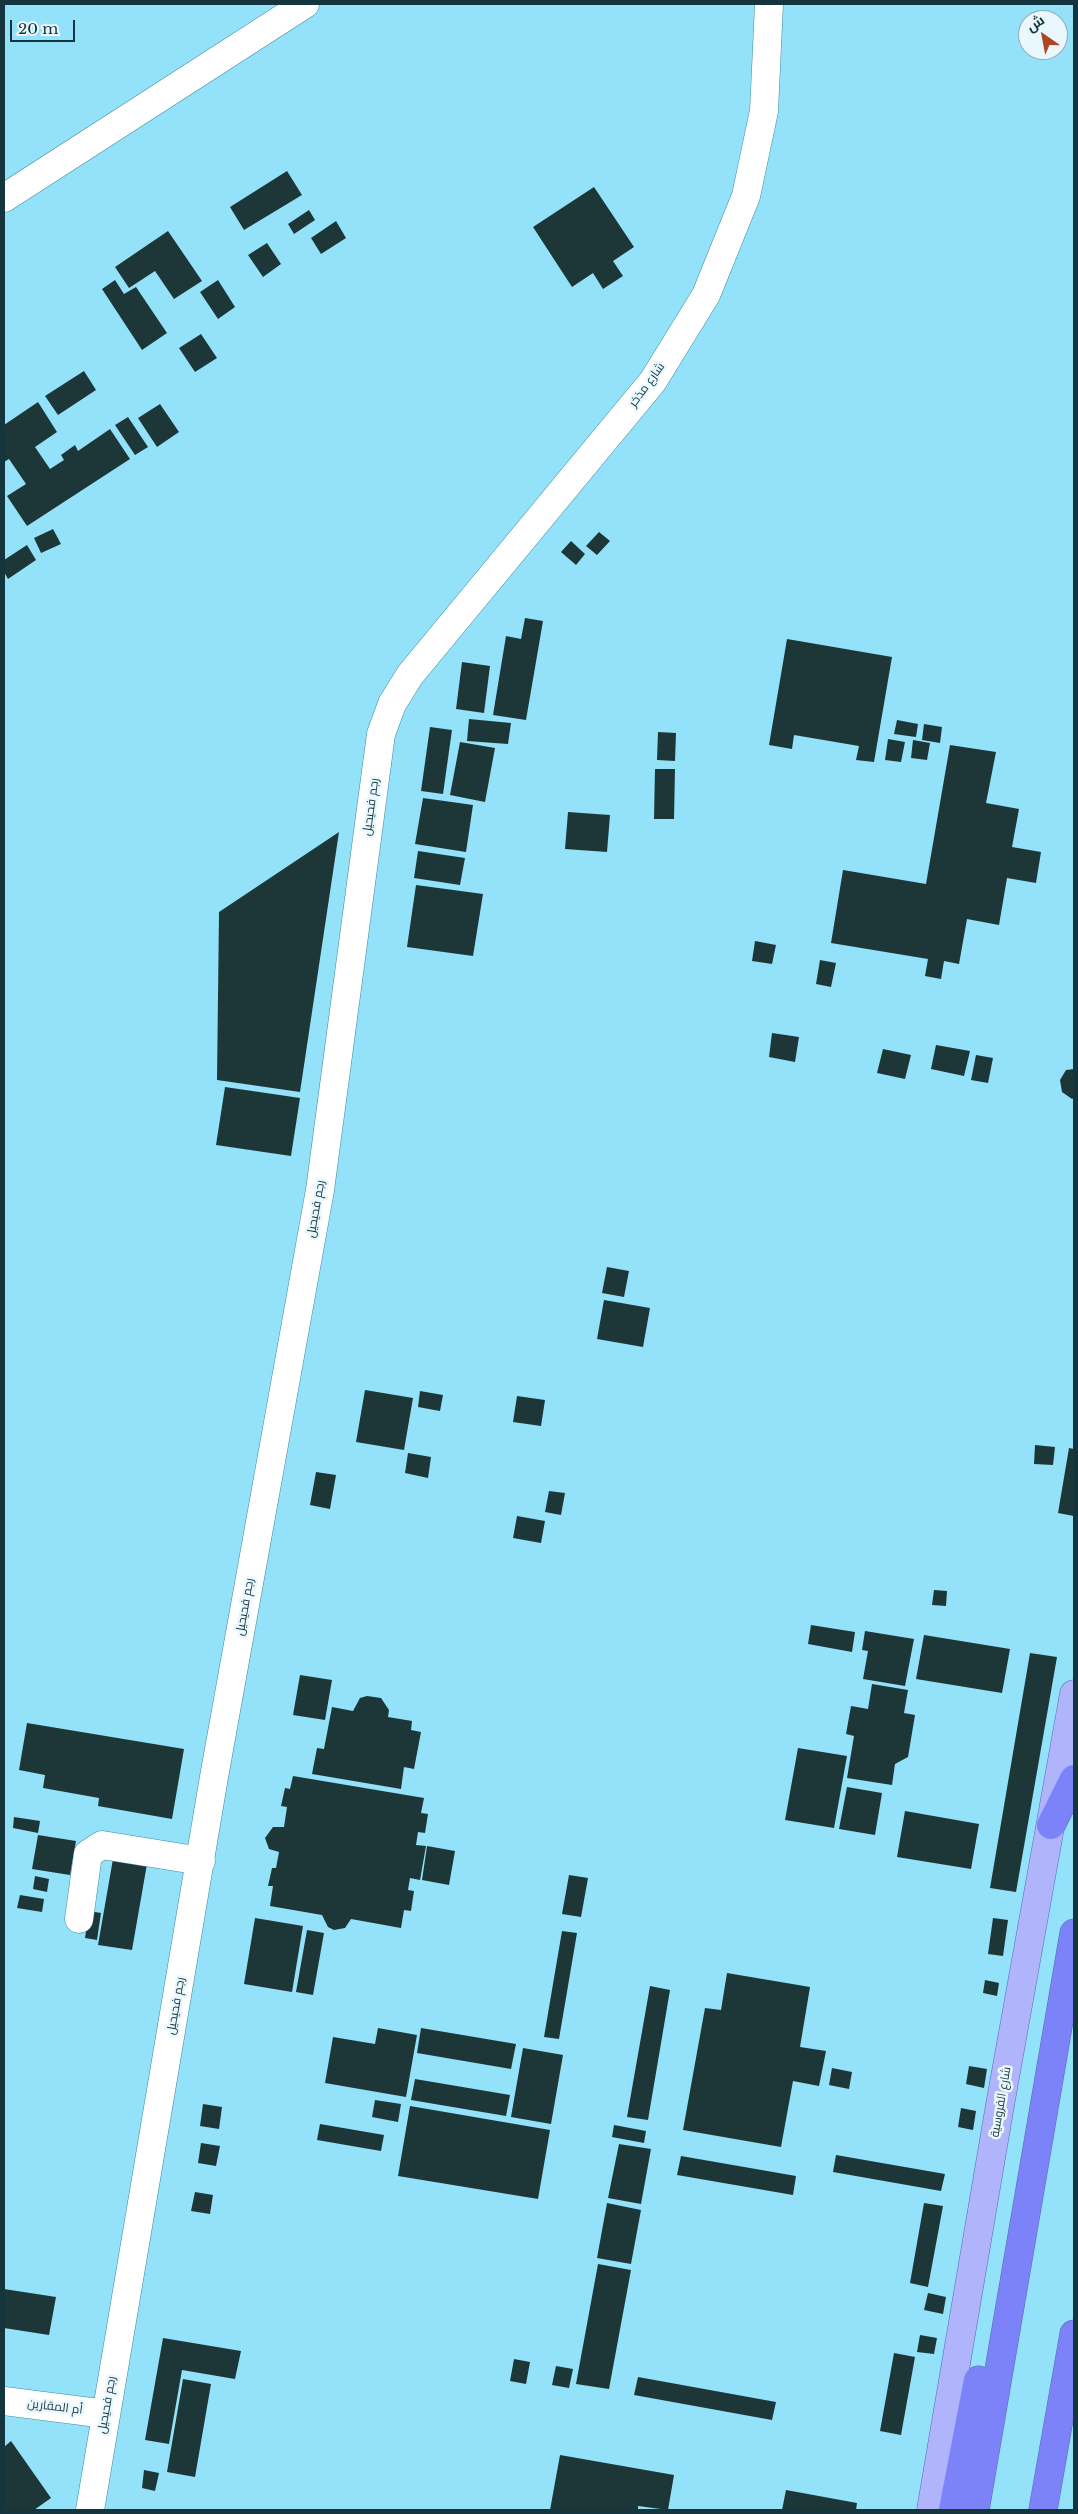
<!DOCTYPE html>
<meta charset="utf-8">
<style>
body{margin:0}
#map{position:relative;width:1078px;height:2514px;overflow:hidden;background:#94e2f9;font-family:"Libre Baskerville",Cairo,serif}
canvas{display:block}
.frame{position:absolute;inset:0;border:5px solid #14353e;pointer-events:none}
.north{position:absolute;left:1018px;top:10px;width:50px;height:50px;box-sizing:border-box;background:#eaf8fd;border:1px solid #94aab1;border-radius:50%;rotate:327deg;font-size:14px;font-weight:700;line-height:20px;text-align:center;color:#14353e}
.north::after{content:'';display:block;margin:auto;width:18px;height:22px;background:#ae4624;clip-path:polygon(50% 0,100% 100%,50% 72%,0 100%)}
.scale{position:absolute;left:10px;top:20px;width:65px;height:22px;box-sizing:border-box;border:2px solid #14353e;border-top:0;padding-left:6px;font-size:15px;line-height:18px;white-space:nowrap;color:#14353e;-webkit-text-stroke:4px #eaf8fd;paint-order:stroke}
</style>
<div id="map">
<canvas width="1078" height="2514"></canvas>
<div class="frame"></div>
<div class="north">ش</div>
<div class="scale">20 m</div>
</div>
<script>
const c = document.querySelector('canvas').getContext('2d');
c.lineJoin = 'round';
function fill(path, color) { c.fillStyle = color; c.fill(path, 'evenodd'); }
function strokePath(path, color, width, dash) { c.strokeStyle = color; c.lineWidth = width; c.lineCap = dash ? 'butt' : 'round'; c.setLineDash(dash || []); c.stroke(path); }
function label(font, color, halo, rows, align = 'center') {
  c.font = font + ' "Libre Baskerville",Cairo,serif'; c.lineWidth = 5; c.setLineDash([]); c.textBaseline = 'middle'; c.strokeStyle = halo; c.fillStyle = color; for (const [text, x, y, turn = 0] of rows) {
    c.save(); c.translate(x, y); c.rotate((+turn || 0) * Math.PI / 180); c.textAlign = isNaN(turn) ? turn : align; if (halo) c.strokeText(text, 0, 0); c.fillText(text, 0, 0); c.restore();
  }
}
const building = new Path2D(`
 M287,171L302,195L244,230L230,207Z
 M594,187L634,247L613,261L623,276L603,289L593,273L572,287L533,227Z
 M309,210L315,220L294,234L288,224Z
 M336,221L346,238L321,254L311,238Z
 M168,231L202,281L174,299L155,271L129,288L115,267Z
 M267,243L281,264L263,277L248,255Z
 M115,280L124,294L136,287L167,333L142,350L102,289Z
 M218,280L235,307L218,319L200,292Z
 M201,334L217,358L195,372L179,348Z
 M84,371L96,390L58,415L45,396Z
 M38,402L57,432L35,447L50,469L64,460L61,455L75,445L78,451L110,429L130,459L27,526L7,496L26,484L9,459L4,462V425Z
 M160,404L179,432L157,447L138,418Z
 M128,417L148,447L135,455L115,425Z
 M53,529L61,544L41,553L34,538Z
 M599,532L610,541L597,555L586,546Z
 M571,541L585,554L576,565L561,552Z
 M27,545L36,560L8,579L4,572V560Z
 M525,618L543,621L526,720L493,715L506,636L521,639Z
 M787,639L892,657L874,762L856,760L859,746L794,735L792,749L769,745Z
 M462,662L490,666L484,713L456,709Z
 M469,719L511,723L508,744L467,741Z
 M897,720L918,724L916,737L894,734Z
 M924,724L942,727L940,743L922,740Z
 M430,727L452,730L443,794L421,791Z
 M658,732L676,733L675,761L657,760Z
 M888,739L905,742L901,762L885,760Z
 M913,740L930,743L927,760L911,758Z
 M460,742L495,748L485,802L450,795Z
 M950,745L996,752L986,803L1019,809L1012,847L1041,852L1036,883L1007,878L999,925L967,919L959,964L944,961L941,979L925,976L928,959L831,943L843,870L926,884Z
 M655,769H675L674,819H654Z
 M423,798L473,805L466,852L415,844Z
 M568,812L610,815L607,852L565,849Z
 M339,832L300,1092L217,1080L219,912Z
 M418,851L465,858L460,885L414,878Z
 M416,885L483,894L473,956L407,947Z
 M755,941L776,945L772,964L752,961Z
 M820,960L836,963L831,987L816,984Z
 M772,1033L799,1037L795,1062L769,1057Z
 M936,1045L970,1051L964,1076L931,1069Z
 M883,1049L911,1055L905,1079L877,1073Z
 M976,1055L993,1058L988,1083L971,1080Z
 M1074,1069V1098L1072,1099L1062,1092L1060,1080L1066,1070Z
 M225,1087L300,1098L291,1156L216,1145Z
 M607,1267L629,1271L624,1297L602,1293Z
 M604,1300L650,1308L643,1347L597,1339Z
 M365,1390L413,1398L404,1450L356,1442Z
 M420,1391L443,1395L440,1411L418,1407Z
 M517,1396L545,1400L541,1426L513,1422Z
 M1035,1445L1055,1447L1053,1465L1034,1464Z
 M1069,1448L1074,1449V1516L1058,1513Z
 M408,1453L431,1457L428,1478L405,1473Z
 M316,1472L336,1475L330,1509L310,1505Z
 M549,1491L565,1493L561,1515L545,1512Z
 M517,1516L545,1521L541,1543L513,1538Z
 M934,1590L947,1591L946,1606L932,1605Z
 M811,1625L855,1632L852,1652L808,1644Z
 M865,1631L914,1639L905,1686L863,1679L868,1651L862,1650Z
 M924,1635L1010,1649L1002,1693L916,1679Z
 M1030,1653L1057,1657L1016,1892L990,1888Z
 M300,1675L332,1680L325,1720L293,1715Z
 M872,1684L908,1690L904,1713L915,1715L908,1757L895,1764L892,1785L847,1778L854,1736L846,1734L851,1706L868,1709Z
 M367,1696L381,1698L389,1710L388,1717L412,1721L411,1730L421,1732L414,1769L404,1767L401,1789L312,1774L317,1748L324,1749L332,1707L353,1711L360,1698Z
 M27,1723L184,1749L172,1819L98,1806L99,1798L43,1788L45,1775L19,1770Z
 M798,1748L847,1756L834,1828L785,1820Z
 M293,1776L424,1798L421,1813L428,1814L425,1833L418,1832L416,1845L426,1846L420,1880L410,1878L408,1890L414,1891L411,1911L404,1910L401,1928L351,1919L345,1928L334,1930L328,1927L322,1915L270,1906L273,1886H268L272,1868H276L279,1852L269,1849L265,1838L273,1827H284L287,1807L281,1806L285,1788L290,1789Z
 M847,1787L882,1793L875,1835L839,1829Z
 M905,1811L979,1824L971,1869L897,1857Z
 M14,1817L40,1821L38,1833L13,1828Z
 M38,1835L76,1841L70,1875L32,1869Z
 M427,1846L455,1851L449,1885L422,1880Z
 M113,1859L147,1864L132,1950L98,1945Z
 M569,1875L588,1878L581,1917L562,1914Z
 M35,1876L49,1879L47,1892L33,1889Z
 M20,1895L44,1899L42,1912L17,1908Z
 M89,1911L101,1913L97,1940L85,1938Z
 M255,1918L303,1926L292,1992L244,1984Z
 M993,1918L1008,1920L1003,1956L988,1954Z
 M307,1930L324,1933L313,1995L296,1992Z
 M562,1931L577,1933L559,2039L544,2037Z
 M727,1973L810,1987L800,2047L826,2051L819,2086L793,2081L781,2147L683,2130L705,2008L721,2010Z
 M985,1980L999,1983L997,1996L983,1993Z
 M650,1986L670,1990L648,2120L627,2117Z
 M378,2028L417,2035L406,2097L325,2083L333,2037L375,2044Z
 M421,2028L516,2044L511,2069L417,2053Z
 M523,2048L563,2055L551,2124L511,2117Z
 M969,2066L987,2069L984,2088L966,2084Z
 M832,2068L852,2072L849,2089L829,2085Z
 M415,2079L510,2095L506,2116L411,2100Z
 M375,2100L401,2104L398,2122L372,2117Z
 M203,2104L222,2107L219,2129L200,2126Z
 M410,2106L550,2130L538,2199L398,2176Z
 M961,2108L976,2111L973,2130L958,2127Z
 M320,2124L384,2135L381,2151L317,2140Z
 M614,2125L646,2131L644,2143L612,2137Z
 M201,2143L220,2146L216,2166L198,2163Z
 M619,2144L651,2149L641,2204L608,2198Z
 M836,2155L945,2174L941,2191L833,2172Z
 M681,2156L796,2176L793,2195L677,2175Z
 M195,2192L213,2195L210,2214L191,2211Z
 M607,2203L641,2210L631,2264L597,2258Z
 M924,2203L943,2206L928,2287L910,2283Z
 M598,2264L631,2270L609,2389L576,2384Z
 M4,2289L56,2297L49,2335L4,2328Z
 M928,2293L946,2297L943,2314L924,2310Z
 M920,2335L937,2338L934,2354L917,2352Z
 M163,2338L241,2351L235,2379L182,2370L169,2444L145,2440Z
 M894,2353L915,2357L901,2435L880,2431Z
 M514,2359L530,2362L526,2384L510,2381Z
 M556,2366L573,2369L569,2388L552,2385Z
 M638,2377L776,2402L772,2420L634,2395Z
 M183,2379L211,2384L195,2477L167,2472Z
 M11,2441L51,2498L34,2510H4V2447Z
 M560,2455L674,2475L668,2510L638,2506V2510H550Z
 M144,2470L159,2473L155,2491L142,2488Z
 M786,2490L857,2503L856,2510H782Z`);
const minor = new Path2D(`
 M4,198L305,4
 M79,1919L88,1854L102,1845L201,1861
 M4,2401L106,2414
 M90,2510L214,1777L320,1190L381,734L392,704L410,675L653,381L706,295L746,196L764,111L769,4`);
const major = new Path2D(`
 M931,2510L1000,2105L1074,1694`);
const highway = new Path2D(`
 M1051,1825L1074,1779
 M953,2510L978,2380
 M975,2510L1074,1933
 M1043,2510L1074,2334`);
const streetNames = [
 ["شارع مذخر",647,385,-54],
 ["رجم فحيحيل",371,807,-82],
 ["رجم فحيحيل",316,1209,-80],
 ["رجم فحيحيل",245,1607,-80],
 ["رجم فحيحيل",176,2006,-80],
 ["شارع الفروسية",1001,2102,-80],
 ["رجم فحيحيل",107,2405,-80],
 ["أم المقارين",55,2407,7]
];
fill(building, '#1d3738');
strokePath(minor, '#3c8b9f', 29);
strokePath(major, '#5868b7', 29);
strokePath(highway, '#5868b7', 29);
strokePath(minor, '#fff', 28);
strokePath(major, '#b0b5fb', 28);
strokePath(highway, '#7c83f8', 28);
label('12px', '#14353e', '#eaf8fd', streetNames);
</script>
